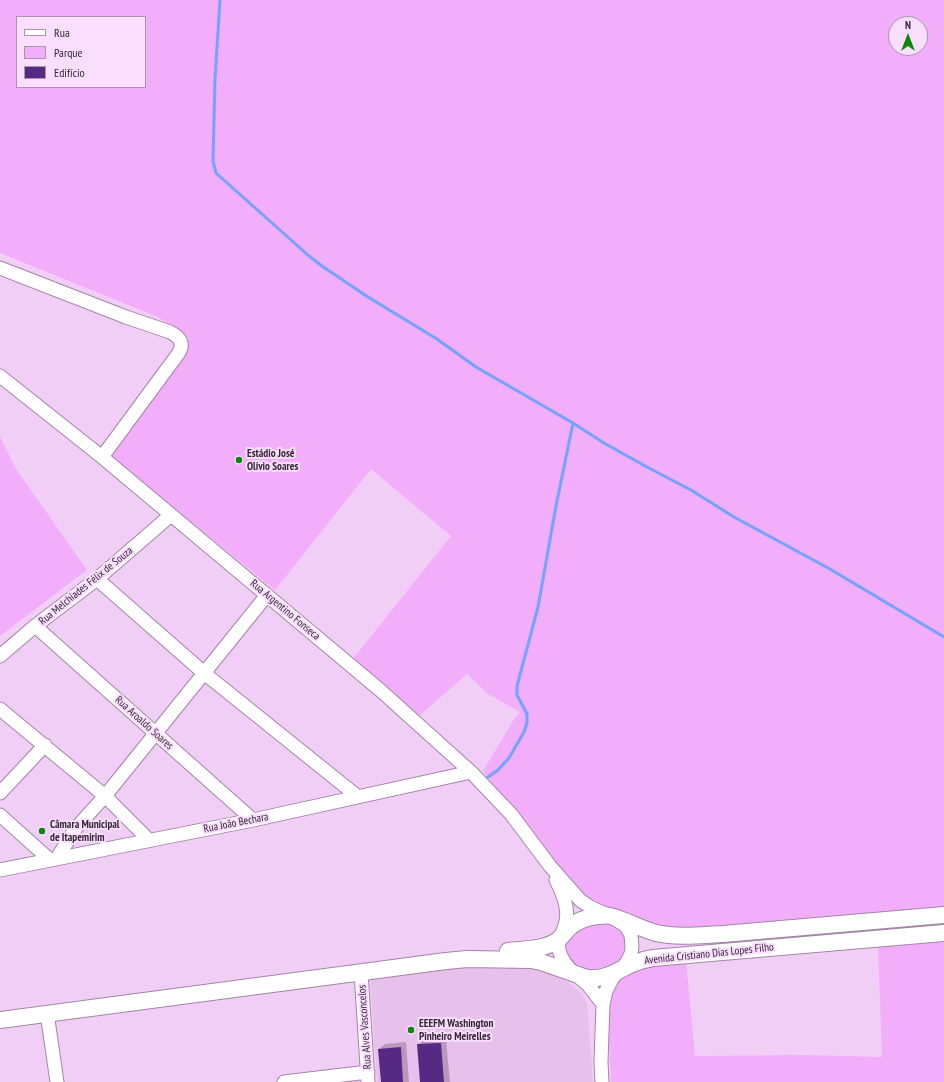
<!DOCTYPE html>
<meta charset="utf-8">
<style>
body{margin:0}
#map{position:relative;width:944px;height:1082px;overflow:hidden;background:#f1cef6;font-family:"PT Sans Narrow",sans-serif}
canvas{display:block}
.legend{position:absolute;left:16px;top:16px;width:130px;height:72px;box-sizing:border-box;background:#fadefe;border:1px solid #aa94ae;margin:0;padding:5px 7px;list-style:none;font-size:12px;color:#332635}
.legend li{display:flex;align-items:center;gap:8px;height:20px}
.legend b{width:20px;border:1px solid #aa94ae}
.north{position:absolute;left:888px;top:16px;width:40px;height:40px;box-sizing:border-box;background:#fadefe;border:1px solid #aa94ae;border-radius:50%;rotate:0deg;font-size:11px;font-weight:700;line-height:16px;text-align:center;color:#332635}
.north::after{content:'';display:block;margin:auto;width:14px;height:18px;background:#0b8606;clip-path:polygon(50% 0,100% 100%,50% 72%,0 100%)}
</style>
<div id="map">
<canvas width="944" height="1082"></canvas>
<ul class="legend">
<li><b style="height:5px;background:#fff"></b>Rua</li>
<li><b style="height:11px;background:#f2aefb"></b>Parque</li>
<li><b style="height:11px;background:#562a84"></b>Edifício</li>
</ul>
<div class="north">N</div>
</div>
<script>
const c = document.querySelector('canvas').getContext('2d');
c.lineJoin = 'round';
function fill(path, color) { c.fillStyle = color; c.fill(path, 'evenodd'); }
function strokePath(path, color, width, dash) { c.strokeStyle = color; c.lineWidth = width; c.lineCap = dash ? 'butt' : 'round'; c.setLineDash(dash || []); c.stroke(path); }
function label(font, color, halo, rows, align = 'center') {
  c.font = font + ' "PT Sans Narrow",sans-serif'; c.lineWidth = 4; c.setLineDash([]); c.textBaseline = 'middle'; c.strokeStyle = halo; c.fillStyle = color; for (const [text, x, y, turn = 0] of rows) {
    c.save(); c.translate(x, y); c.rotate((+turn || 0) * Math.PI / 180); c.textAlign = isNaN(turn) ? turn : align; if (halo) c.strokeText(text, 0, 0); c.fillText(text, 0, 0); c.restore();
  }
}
const built = new Path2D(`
 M508,962L540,967L568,982L581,993L587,1003L593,1082H377L370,977Z`);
const green = new Path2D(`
 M0,0H944V907L714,927L672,928L615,912L582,893L559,873L483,771L513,721L520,712L488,694L467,674L418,717L352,660L451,536L371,469L275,590L106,453L189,338L158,317L0,253ZM17,17H145V87H17ZM896,24H920V48H896Z
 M0,437L16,469L87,570L0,636Z
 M604,921C617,925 622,929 629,941L622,957L608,968L597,970L584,968L571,961L566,948L569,937L577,929Z
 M944,939V1082H611L608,1021V997L619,974L639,965L686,961L695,1056L804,1055L882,1057L878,945Z`);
const shadow = new Path2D(`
 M446,1038L450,1082H421L418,1045L424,1040Z
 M406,1042L409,1082H382L379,1049L385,1044Z`);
const stream = new Path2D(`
 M220,0L215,79L213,161L216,173L309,256L322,266L368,297L437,339L476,367L573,423L604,443L647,467L691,490L734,517L830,569L944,637
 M488,777L498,770L509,758L524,732L527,723V714L517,695V686L538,607L556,506L573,423`);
const building = new Path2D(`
 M441,1043L444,1082H420L417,1044Z
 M401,1047L403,1082H381L378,1049Z`);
const minor = new Path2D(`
 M0,268L126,317L170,332C180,337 185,344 178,354L102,457
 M0,376L102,457L380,690L471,772L511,814L550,866L580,900L590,907L610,916L626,926L631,935L632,946L631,954L627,962L612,979L606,991L603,1004L601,1062L602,1082
 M97,579L204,673L357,796
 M35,626L253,820
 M0,656L35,626L97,579L171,515
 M0,709L105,796L149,840
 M0,793L45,745
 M0,815L49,859
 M57,858L76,828L105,796L267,595
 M0,870L253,820L471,772
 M556,880C562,892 569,907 566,921C564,935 554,940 561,956C566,968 578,976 588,985C593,991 598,998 603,1004
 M361,972L368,1082
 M47,1013L57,1082
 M284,1082L368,1072`);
const major = new Path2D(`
 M508,951C523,949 545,950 558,940C562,937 565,932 568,929C576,921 587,917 598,916C602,916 607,915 610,916C625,919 640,929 656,933C678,938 701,935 723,934L944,915
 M0,1020L446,961L467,959L531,960L541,962L587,978C605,980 617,971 632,964C639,961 646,959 653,958L944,933`);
const markers = [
 [239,460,4,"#0b8606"],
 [42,831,4,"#0b8606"],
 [411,1030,4,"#0b8606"]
];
const poiNames = [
 ["Estádio José",247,454],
 ["Olívio Soares",247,467],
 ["Câmara Municipal",50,825],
 ["de Itapemirim",50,838],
 ["EEEFM Washington",419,1024],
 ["Pinheiro Meirelles",419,1037]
];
const streetNames = [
 ["Rua Melchíades Félix de Souza",86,586,-39],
 ["Rua Argentino Fonseca",285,610,40],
 ["Rua Aroaldo Soares",144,723,42],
 ["Rua João Bechara",236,823,-11],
 ["Avenida Cristiano Dias Lopes Filho",709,954,-6],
 ["Rua Alves Vasconcelos",365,1027,-94]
];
fill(built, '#e7c0ec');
fill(green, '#f2aefb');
fill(shadow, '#0003');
strokePath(stream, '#73a3ff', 3);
fill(building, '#562a84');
strokePath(minor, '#a484a8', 15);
strokePath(major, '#a484a8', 18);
strokePath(minor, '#fff', 13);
strokePath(major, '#fff', 16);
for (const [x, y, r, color] of markers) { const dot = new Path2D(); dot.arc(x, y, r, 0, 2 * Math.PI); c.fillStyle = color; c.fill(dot); strokePath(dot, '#fadefe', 1.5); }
label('bold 11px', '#332635', '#fadefe', poiNames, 'left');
label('11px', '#332635', '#fadefe', streetNames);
</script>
